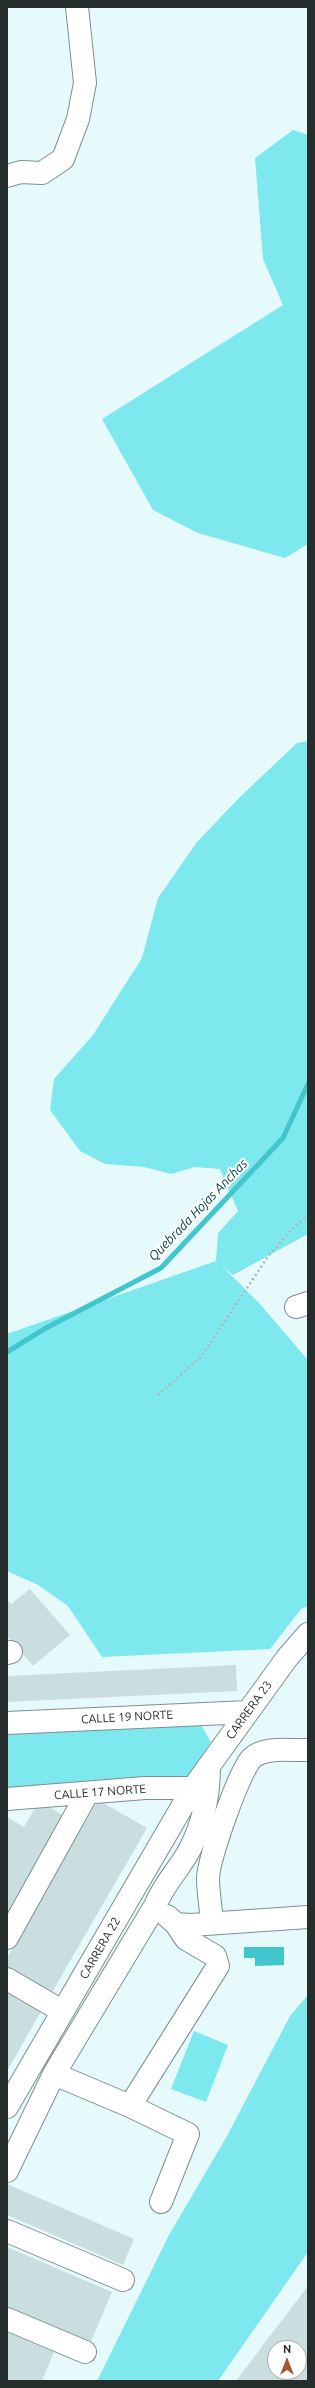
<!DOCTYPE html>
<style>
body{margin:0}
#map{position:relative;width:315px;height:2388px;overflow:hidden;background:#e6fafb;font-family:Ubuntu,sans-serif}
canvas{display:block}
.frame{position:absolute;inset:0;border:8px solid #252d2d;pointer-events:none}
.north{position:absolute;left:267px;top:2340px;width:40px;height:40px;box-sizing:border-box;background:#fff;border:1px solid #a8abab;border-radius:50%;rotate:0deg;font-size:11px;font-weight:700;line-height:16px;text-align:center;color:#252d2d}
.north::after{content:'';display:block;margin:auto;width:14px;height:18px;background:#9e592e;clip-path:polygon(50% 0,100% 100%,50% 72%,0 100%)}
</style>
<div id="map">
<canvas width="315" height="2388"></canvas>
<div class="frame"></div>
<div class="north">N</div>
</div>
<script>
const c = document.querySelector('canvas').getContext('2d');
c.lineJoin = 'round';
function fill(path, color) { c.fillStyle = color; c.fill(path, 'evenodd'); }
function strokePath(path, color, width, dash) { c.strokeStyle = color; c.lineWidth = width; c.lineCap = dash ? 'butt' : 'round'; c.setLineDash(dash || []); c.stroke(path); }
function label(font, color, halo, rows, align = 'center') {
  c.font = font + ' Ubuntu,sans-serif'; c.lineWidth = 4; c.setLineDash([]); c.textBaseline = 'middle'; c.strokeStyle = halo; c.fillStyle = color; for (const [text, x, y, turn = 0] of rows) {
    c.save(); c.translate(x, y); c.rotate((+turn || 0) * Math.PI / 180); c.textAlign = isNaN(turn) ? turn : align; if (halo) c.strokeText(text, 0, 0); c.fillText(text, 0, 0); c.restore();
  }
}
const green = new Path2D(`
 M293,130L308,135V544L285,558L198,533L153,510L102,419L283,305L263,259L255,158Z
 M308,741V1234L233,1275L222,1266L259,1303L308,1360V1606L301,1609L270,1649L102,1657L68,1606L38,1585L7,1571V1334L216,1261L218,1233L238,1211L220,1169L195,1167L171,1174L144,1167L105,1164L80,1151L50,1110L54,1079L93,1035L142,958L158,898L197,842L240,797L297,743Z
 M199,1722L211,1742L186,1779L7,1792V1733Z
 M308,1995V2252L218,2381H97L169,2235L227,2136L290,2016Z
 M194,2031L228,2045L206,2102L171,2089Z`);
const water = new Path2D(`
 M244,1947H284V1965L255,1966V1958H244Z`);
const stream = new Path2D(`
 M7,1352L46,1328L161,1268L283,1138L308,1084`);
const building = new Path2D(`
 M30,1589L70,1635L33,1666L7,1636V1599L11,1604Z
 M236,1665L237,1691L7,1702V1676Z
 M98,1800L147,1828L51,1994L7,1970V1958Z
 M39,1801L68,1818L7,1923V1817L24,1827Z
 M7,1988L43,2008L7,2071Z
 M7,2184L134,2239L123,2265L7,2215Z
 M7,2247L112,2292L90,2344L7,2308Z
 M308,2286V2381H236L276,2328ZM275,2348H299V2372H275Z
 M7,2332L54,2352L42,2381H7Z`);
const path = new Path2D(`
 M158,1395L201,1357L267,1258L291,1230L308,1215`);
const minor = new Path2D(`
 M7,176L21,172L42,173L63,159L78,119L85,83L77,7
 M296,1307L308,1303
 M7,1653L11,1652
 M7,1723L248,1712
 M7,1799L145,1788H193
 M167,1916L176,1924L191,1925L308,1917
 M212,1923C211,1908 208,1892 208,1878C209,1858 239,1771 252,1758C265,1746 291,1751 308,1750
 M7,1938L87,1794
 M7,1979L62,2011
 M54,2074L130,2106L188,2134L161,2202
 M130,2106L218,1966L215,1956L186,1939L176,1924
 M7,2107L193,1788L287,1658L308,1634
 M7,2171L54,2074L155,1906C164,1883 179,1870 190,1849C204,1822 209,1796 209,1766
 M7,2231L123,2280
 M7,2319L85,2352`);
const streetNames = [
 ["CARRERA 23",249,1710,-54],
 ["CALLE 19 NORTE",127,1717,-3],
 ["CALLE 17 NORTE",100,1792,-4],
 ["CARRERA 22",100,1948,-60]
];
const waterNames = [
 ["Quebrada Hojas Anchas",198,1210,-46]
];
fill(green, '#7de8ee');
fill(water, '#41c6cd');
strokePath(stream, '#41c6cd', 5);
fill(building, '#cbdedf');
strokePath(minor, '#7d8f90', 24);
strokePath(path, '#aababb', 2.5, [2, 3]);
strokePath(minor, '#fff', 22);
label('12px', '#252d2d', '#fff', streetNames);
label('italic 13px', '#064447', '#fff', waterNames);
</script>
